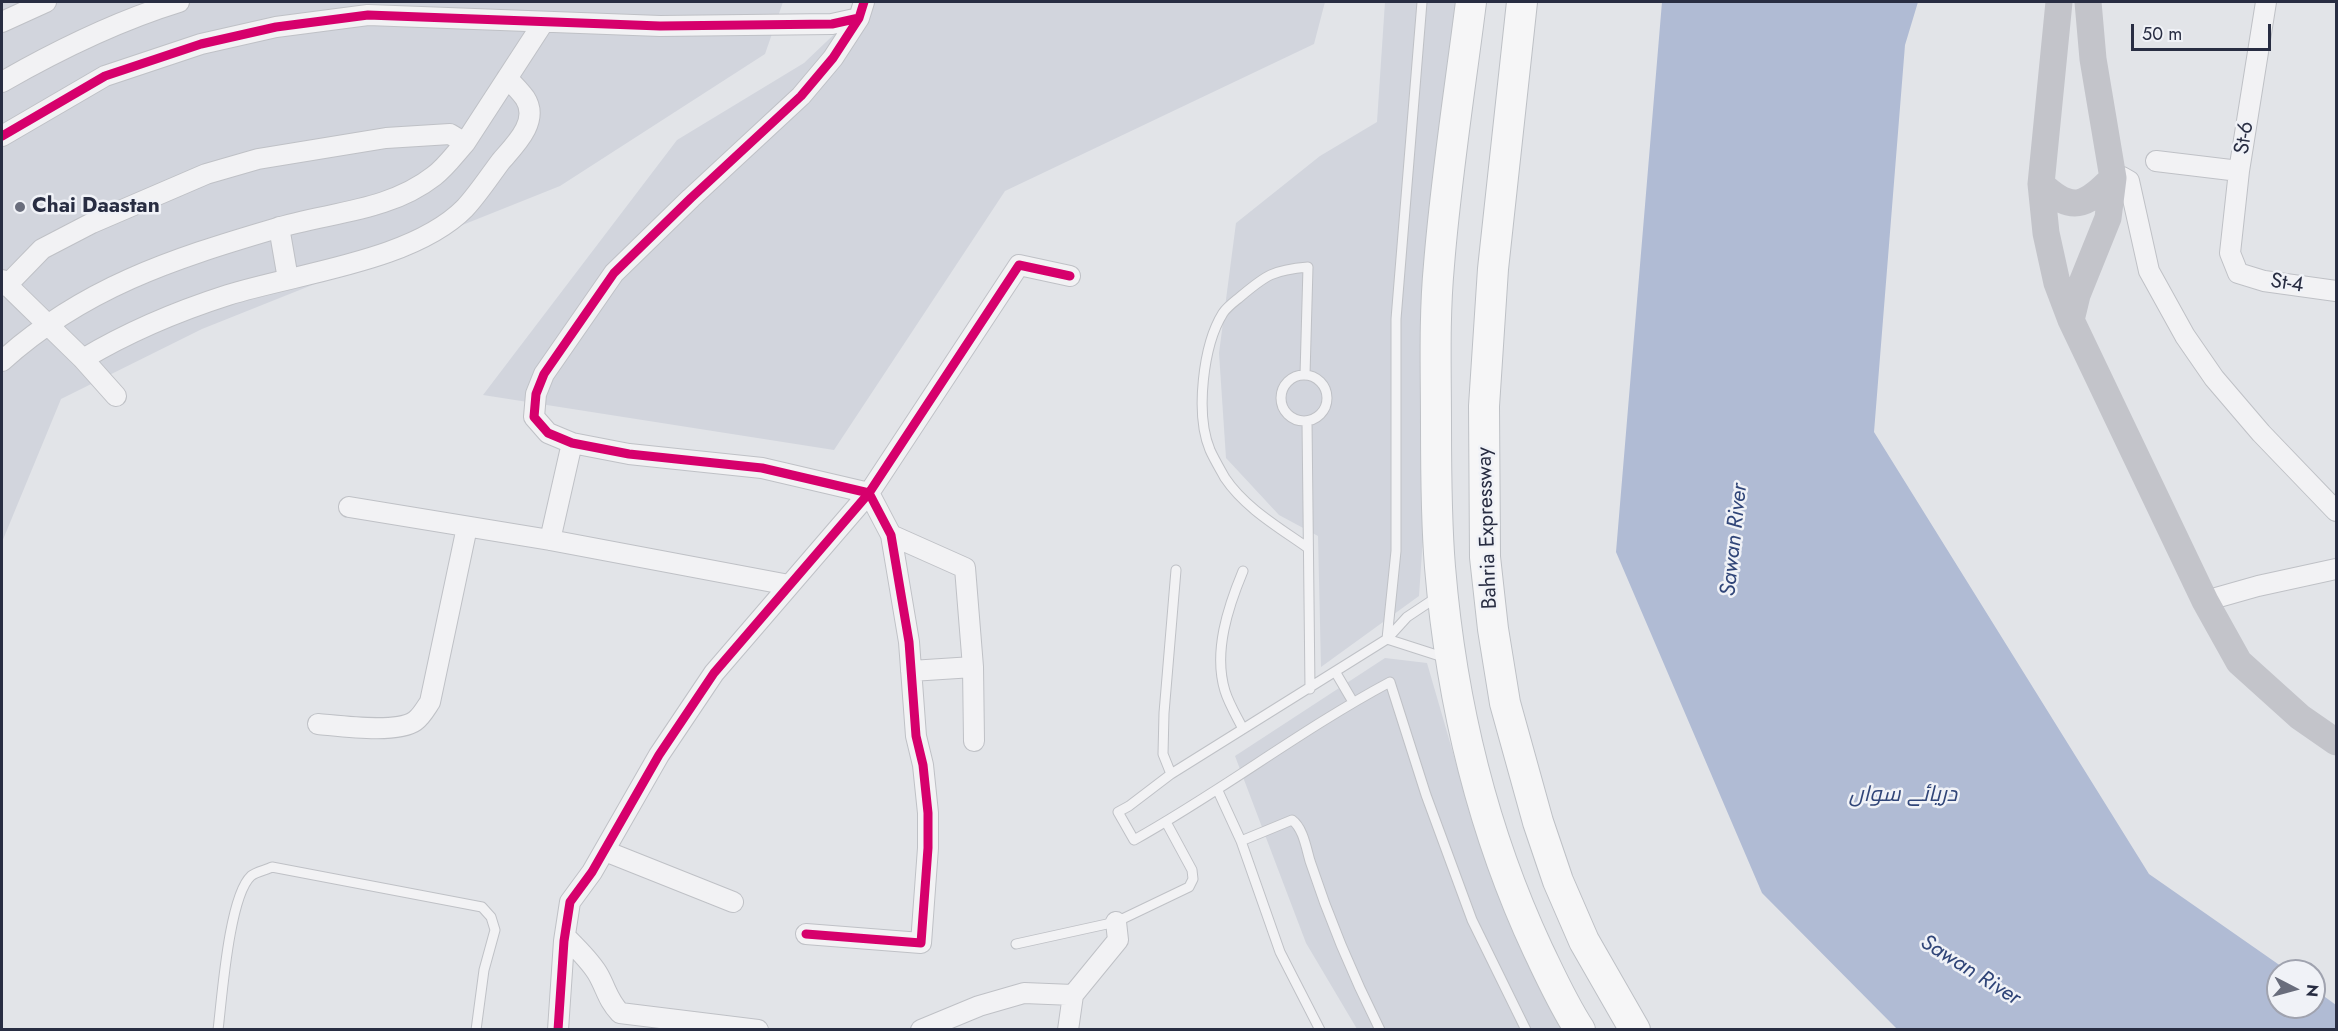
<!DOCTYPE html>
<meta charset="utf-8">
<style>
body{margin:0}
#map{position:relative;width:2338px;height:1031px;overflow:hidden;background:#e2e4e8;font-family:Jost,sans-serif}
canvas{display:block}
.frame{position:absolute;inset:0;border:3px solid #282d42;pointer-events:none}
.north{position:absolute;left:2266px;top:959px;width:60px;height:60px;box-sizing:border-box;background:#f0f2f7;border:2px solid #a0a3af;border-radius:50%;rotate:96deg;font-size:16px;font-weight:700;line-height:24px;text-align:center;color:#282d42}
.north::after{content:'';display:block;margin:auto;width:21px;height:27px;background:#696d7c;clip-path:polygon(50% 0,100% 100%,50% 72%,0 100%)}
.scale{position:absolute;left:2131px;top:24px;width:140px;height:27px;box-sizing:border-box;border:3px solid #282d42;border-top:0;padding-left:8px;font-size:18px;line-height:21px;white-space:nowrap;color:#282d42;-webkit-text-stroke:4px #f0f2f7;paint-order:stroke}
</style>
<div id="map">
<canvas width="2338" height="1031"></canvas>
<div class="frame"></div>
<div class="north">N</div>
<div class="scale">50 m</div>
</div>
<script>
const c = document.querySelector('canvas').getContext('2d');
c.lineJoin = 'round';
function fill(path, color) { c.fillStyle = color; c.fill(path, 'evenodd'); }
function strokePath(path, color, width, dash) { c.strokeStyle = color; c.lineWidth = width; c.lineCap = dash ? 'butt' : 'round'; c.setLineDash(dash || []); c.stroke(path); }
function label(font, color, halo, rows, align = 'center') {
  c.font = font + ' Jost,Cairo,sans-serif'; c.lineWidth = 5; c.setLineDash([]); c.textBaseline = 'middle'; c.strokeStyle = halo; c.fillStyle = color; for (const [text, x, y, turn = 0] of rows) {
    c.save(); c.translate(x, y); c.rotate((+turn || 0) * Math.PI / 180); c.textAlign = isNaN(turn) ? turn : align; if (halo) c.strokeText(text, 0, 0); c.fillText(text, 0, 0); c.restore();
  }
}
const built = new Path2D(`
 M2,2H783L765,54L560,186L202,329L61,399L2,542Z
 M868,2H1325L1314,44L1005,191L834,450L483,395L677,140L804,63Z
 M1385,2H1459L1419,596L1321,667L1318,536L1279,515L1226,458L1219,353L1236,223L1320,156L1377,122Z
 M1385,658L1427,663L1480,846L1564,1029H1357L1306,943L1235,756Z`);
const water = new Path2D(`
 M1662,2H1918L1905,45L1874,432L2149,874L2288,971H2278V1007H2314V989L2336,1005V1029H1897L1762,893L1616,552Z`);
const lane = new Path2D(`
 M1281 398a23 23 0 1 1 46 0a23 23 0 1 1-46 0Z
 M1305,375L1308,267C1273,270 1266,275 1240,297C1234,302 1227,307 1223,313C1203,345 1195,414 1210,450C1214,459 1220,469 1225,478C1245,508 1280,528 1308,548
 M1307,421L1310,689
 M1387,639L1396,551V319L1422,2
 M1387,639L1407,617L1437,597
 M1446,658L1387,639L1171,774L1129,806L1118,812L1134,840C1222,791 1302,729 1390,682L1426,795L1472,920L1526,1030
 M1336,673L1353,702
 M1243,729C1237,717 1229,704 1225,691C1213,652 1228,607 1243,571
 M1171,774L1163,754L1164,713L1176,570
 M1218,791L1241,841L1280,952L1320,1030
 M1241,841L1292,820C1303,828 1306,847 1310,861C1328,916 1354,978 1380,1030
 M1016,944L1116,922L1189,887L1193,879L1192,870L1166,822
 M218,1030C222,998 229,896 251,876C255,872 266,870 272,867L482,907L491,917L495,930L484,970L476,1030`);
const street = new Path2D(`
 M2266,2L2239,171L2230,253L2238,273L2264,281L2336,291
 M2,22L46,2
 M2,82C58,50 117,21 179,2
 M2,136L105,76L201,44L276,27L368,15L660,26L832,24L859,18
 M2156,161L2239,171
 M2113,178L2122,177L2129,181L2149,271L2185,336L2214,378L2261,433L2336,511
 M279,227L288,279
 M2,280L83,359L116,396
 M6,286L42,249L92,223L206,174L258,159L386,138L450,134L465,143L543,23
 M83,359C128,332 178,311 228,295C298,273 413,261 465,208C478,194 489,177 501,161C515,145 540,121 525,98C520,91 513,84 507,78
 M2,361C83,288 172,259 274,229C328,212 388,212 434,176C446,167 455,154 465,143
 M349,507L550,540L789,585
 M891,535L965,568L973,667L974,741
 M550,540L572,443
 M2205,601L2258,586L2336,569
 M911,671L973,667
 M318,724C341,726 397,734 415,721C421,717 426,708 430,702L467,527
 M605,851L733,902
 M806,934L921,943L928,848V813L923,765L916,736L909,642L891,535L869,493L762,468L629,454L572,443L548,433L534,417L536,394L544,374L614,273L691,198L801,96L833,58L859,18L864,2
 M565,936C576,948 591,961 599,976C607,991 608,1000 620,1013L758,1030
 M558,1030L564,941L570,902L592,872L659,755L714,673L869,493L1019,265L1070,276
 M921,1030L979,1006L1024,993L1073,995L1118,940L1116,922
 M1068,1030L1073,995`);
const secondary = new Path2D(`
 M2059,2L2041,184L2046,233L2057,283L2071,320L2205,601L2239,662L2300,717L2336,742
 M2041,184C2072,213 2085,207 2113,178
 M2071,320L2077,295L2108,218L2113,178L2093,59L2088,2`);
const primary = new Path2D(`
 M1471,2C1460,89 1446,177 1439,265C1434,318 1436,371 1436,424C1436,471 1436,519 1440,567C1451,699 1482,830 1538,950C1551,977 1563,1004 1580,1030
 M1522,2L1493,269L1484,406L1485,557L1493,629L1505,703L1538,822L1558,881L1584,941L1635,1030`);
const cycleway = new Path2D(`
 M2,136L105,76L201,44L276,27L368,15L660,26L832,24L859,18
 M806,934L921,943L928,848V813L923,765L916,736L909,642L891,535L869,493L762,468L629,454L572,443L548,433L534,417L536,394L544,374L614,273L691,198L801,96L833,58L859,18L864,2
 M558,1030L564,941L570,902L592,872L659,755L714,673L869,493L1019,265L1070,276`);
const markers = [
 [20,207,6,"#696d7c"]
];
const streetNames = [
 ["St-6",2245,138,-81],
 ["St-4",2287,284,9],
 ["Bahria Expressway",1488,528,-92]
];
const poiNames = [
 ["Chai Daastan",32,207]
];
const waterNames = [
 ["Sawan River",1735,540,-84],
 ["دریائے سواں",1903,796],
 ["Sawan River",1970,971,32]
];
fill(built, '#d2d5dd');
fill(water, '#b0bbd4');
strokePath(lane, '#bfc1c6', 11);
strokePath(street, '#bfc1c6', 22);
strokePath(primary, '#bec1c6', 32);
strokePath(lane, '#f2f2f4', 9);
strokePath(street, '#f2f2f4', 20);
strokePath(secondary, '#c3c4ca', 27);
strokePath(primary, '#f6f6f7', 30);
strokePath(cycleway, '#d6006c', 9);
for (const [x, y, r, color] of markers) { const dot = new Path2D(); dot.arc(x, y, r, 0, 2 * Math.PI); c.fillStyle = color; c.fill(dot); strokePath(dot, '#f0f2f7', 2); }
label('21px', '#282d42', '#f0f2f7', streetNames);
label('bold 21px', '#282d42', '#f0f2f7', poiNames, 'left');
label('italic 22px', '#304578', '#f0f2f7', waterNames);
</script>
